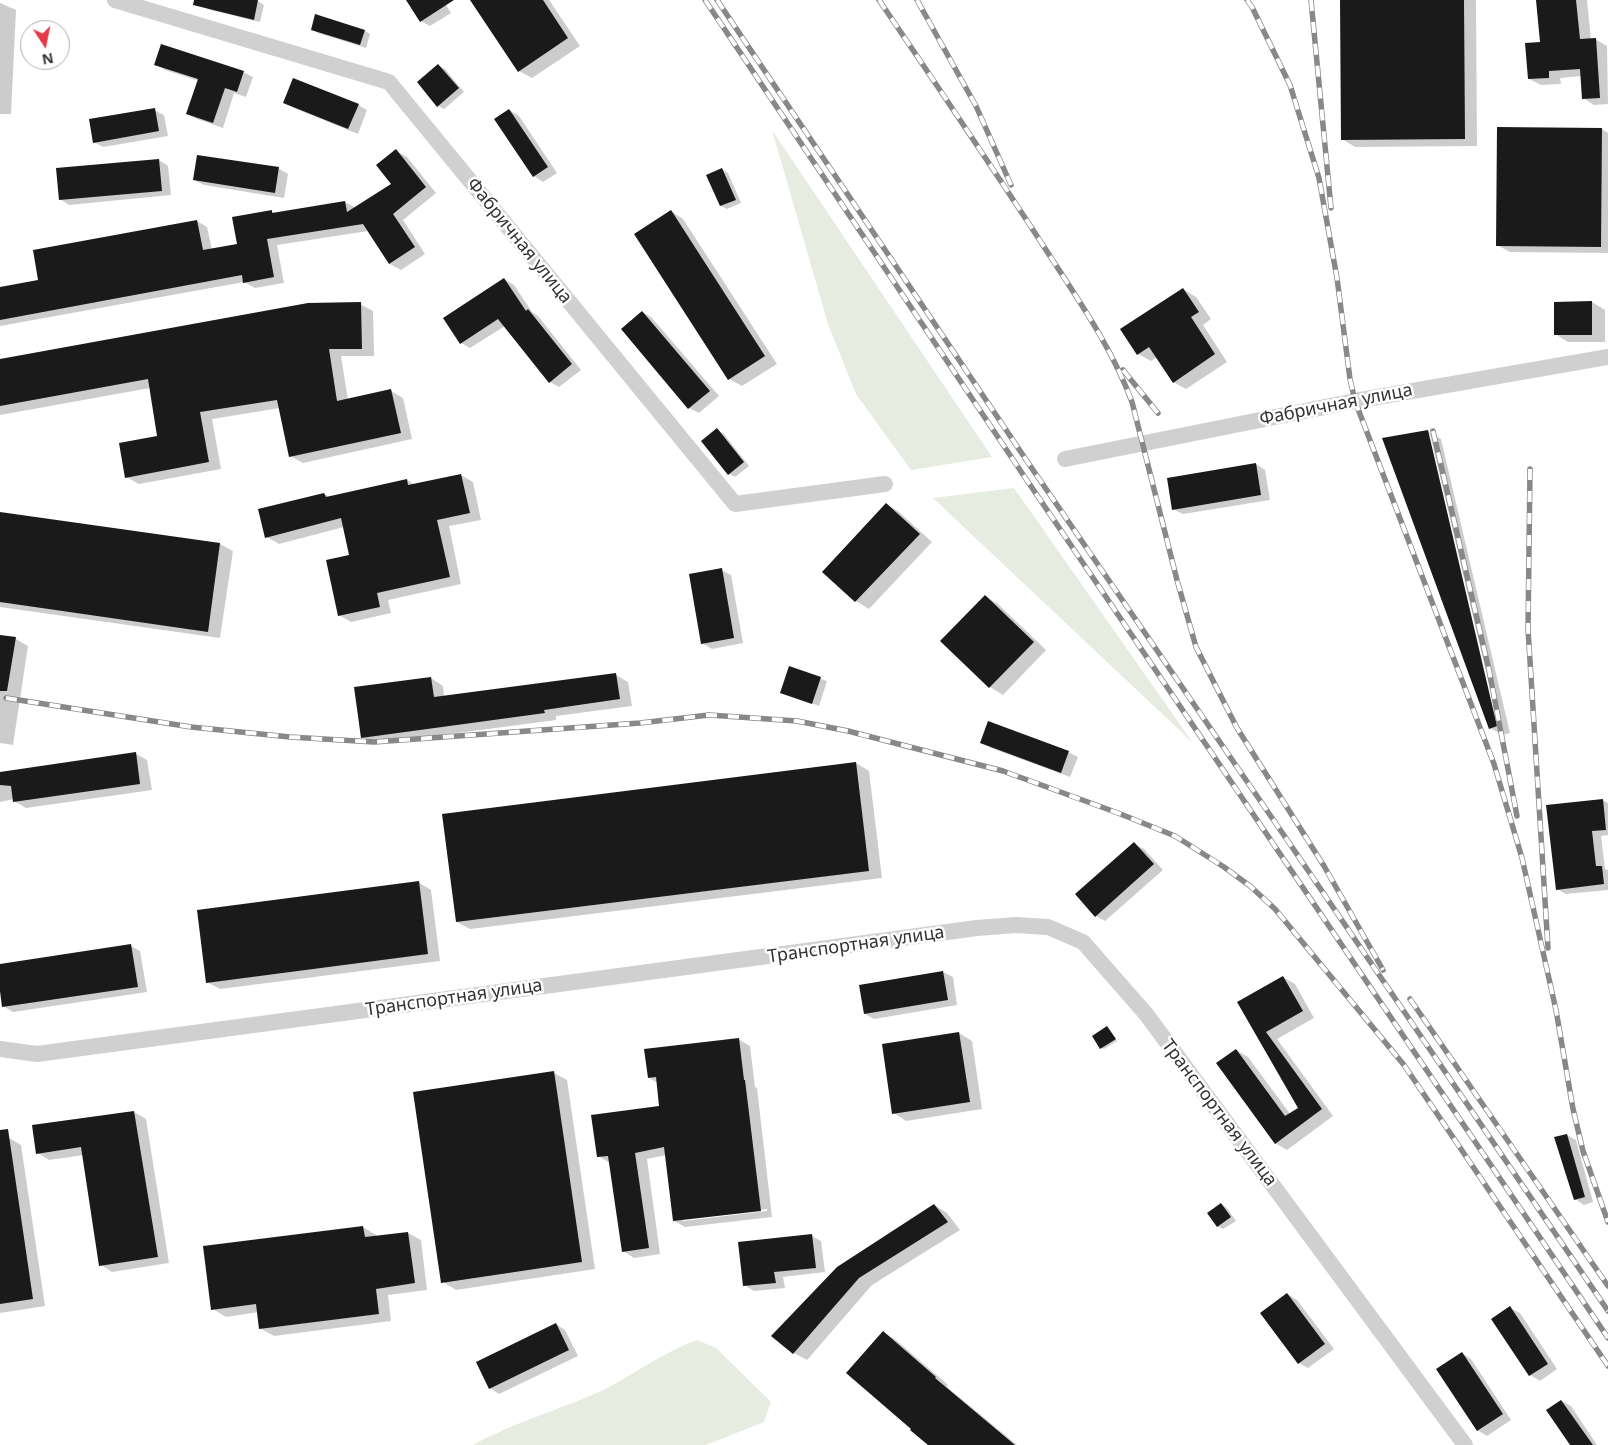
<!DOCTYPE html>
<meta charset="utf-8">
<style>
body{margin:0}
#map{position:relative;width:1608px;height:1445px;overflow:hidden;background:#fff;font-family:"Noto Sans",sans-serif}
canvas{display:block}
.north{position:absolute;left:20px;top:20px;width:50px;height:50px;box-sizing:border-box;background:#fff;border:1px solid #adadad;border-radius:50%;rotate:169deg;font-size:14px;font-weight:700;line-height:20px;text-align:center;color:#333}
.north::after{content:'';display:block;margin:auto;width:18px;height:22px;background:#e63946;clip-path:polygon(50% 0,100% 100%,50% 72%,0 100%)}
</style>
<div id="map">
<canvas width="1608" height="1445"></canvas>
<div class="north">N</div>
</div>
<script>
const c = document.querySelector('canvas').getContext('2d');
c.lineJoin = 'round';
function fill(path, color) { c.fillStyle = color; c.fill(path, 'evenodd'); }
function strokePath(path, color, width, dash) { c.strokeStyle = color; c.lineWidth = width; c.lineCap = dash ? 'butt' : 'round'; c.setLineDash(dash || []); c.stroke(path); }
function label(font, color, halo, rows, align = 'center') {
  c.font = font + ' "Noto Sans",sans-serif'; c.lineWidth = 5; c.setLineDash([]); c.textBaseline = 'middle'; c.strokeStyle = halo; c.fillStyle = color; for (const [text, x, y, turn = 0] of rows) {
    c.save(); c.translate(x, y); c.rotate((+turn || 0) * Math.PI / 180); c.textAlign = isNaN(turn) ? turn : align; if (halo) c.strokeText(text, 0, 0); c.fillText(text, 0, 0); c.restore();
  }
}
const green = new Path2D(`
 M772,130L992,457L911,470L856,394L828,324Z
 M1014,488L1193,743L933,498Z
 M697,1340L716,1348L771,1402L764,1422L706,1445H473C514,1422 560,1410 603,1390C635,1374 663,1352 697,1340Z`);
const shadow = new Path2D(`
 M206,0L258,1L264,5L260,22L210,10L204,7Z
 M407,0H443L451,13L430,26L421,21Z
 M471,0H549L580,46L532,78L519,71Z
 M1341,0H1476L1477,146L1355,147L1342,139Z
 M1537,0H1587L1591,40L1595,39L1607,46L1608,104L1594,105L1583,98L1581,76L1560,78L1561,84L1541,85L1529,79L1541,43Z
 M0,3L16,10L11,114H0Z
 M312,29L365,31L370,34L366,48L318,33Z
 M156,64L243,72L253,77L246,97L234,93L223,128L197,119L188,114L199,81L165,70Z
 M439,66L445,69L464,92L444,109L438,106Z
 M285,103L358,105L367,110L358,134L294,108Z
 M154,110L164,115L168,136L103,147L94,142Z
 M509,110L519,116L557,173L543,182L534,176Z
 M1602,129L1608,133V253L1510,252L1497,245Z
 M396,151L407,157L436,193L403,220L425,254L401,270L390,264L368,231L277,245L284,283L255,288L244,282L0,326V289L40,281L197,221L207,227L212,250L238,245L272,211L276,214L345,202L356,208L393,184Z
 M159,160L168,166L171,195L69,205L60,199Z
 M278,168L288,174L284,198L204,185L194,180Z
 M722,169L728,173L741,203L727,209L721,206Z
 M671,211L683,219L777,364L742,386L729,379Z
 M504,279L514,285L532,312L538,316L581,370L559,387L550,382L505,326L470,348L461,343Z
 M1183,289L1196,297L1211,319L1203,325L1227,362L1186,389L1173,382L1157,357L1151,361L1138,354Z
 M1592,302L1605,310V342H1568L1555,334Z
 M360,304L373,311L374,356H341L348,400L391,391L403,398L412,439L303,463L290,456L280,408L212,419L221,469L139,484L126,477L158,437L150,388L0,415V360Z
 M643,312L652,318L719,396L699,413L689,408Z
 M717,430L723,433L749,466L735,477L729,474Z
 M1428,432L1441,439L1510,733L1503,735L1490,728L1384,439ZM1430,434L1497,718H1496L1493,713L1427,435Z
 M1256,464L1265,470L1270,500L1183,514L1173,509Z
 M461,475L473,482L481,520L449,526L461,584L388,600L391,613L351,622L339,615L351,556L344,527L279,544L267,537L324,494L330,497L407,480L415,485Z
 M887,504L899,512L932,542L869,609L856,601L824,572Z
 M0,513L220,544L233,551L220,638L0,607Z
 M721,570L731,575L743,643L712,649L702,643Z
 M985,596L998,604L1046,650L1003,695L990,687L942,641Z
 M0,636L16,639L28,646L13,745L0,743Z
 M790,668L827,681L819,706L782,692Z
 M616,675L628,682L632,706L556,716V720L374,744L362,737L431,678L443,686L444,697Z
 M982,742L1068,752L1078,757L1070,777L991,748Z
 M136,754L147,760L152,790L26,808L14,801V799L0,802V773Z
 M856,763L869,771L882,878L470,929L457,922Z
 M1602,800L1608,803V835L1601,836L1605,869L1608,870V890L1566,894L1557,889Z
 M1134,844L1144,849L1163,870L1105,921L1096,916Z
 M418,882L431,890L440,961L220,989L207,982Z
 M131,946L140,951L147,992L13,1012L3,1006L0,983V965Z
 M943,972L953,977L957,1005L874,1019L865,1014L860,986Z
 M1283,977L1295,984L1314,1018L1277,1039L1333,1116L1287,1150L1275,1143L1236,1050L1248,1057L1290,1114L1300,1108L1239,1003Z
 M1107,1028L1117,1041L1104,1049L1101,1048Z
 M959,1033L972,1041L982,1109L906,1121L894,1113Z
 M738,1039L750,1046L755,1087L757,1088L772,1217L685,1227L674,1221L666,1155L647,1159L660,1254L634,1258L623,1251L610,1163L598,1156L661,1107L658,1083L649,1078ZM767,1209V1211L683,1221V1219Z
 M554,1073L567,1080L595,1269L456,1290L443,1282Z
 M134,1112L146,1119L169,1263L112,1272L101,1265L84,1155L49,1160L38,1153Z
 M1567,1135L1576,1140L1593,1202L1584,1205L1575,1199Z
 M9,1138L21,1145L45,1306L0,1313V1139Z
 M1221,1204L1227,1208L1236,1221L1223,1229L1217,1226Z
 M934,1205L947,1213L960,1230L872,1285L807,1360L794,1353L773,1336Z
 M363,1227L376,1235V1237L408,1233L421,1240L427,1290L388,1295L391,1321L274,1336L261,1329L259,1312L226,1317L213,1309Z
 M812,1236L821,1241L825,1272L783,1277L785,1288L754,1291L744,1285Z
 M1287,1294L1297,1300L1334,1349L1308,1368L1299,1363Z
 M1510,1308L1520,1313L1557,1369L1540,1381L1530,1375Z
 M556,1324L565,1330L578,1356L499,1394L490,1388Z
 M883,1332L896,1340L948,1385L947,1387L1017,1445H930Z
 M1462,1353L1471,1359L1511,1420L1487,1436L1477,1430Z
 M1562,1401L1571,1406L1597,1445H1572Z`);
const building = new Path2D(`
 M194,0H258L254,20L193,5Z
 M406,0H454L420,22Z
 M470,0H543L568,38L518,72Z
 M1340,0H1464L1465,139L1341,140Z
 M1536,0H1576L1580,39L1596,38L1600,98L1582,99L1580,69L1549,71V78L1528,79L1525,43L1540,42Z
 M315,14L365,30L360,45L311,30Z
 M161,44L244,71L237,92L225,88L213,123L186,114L198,79L154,65Z
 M438,64L459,88L437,107L417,82Z
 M293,78L359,104L348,129L283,103Z
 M155,108L159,131L93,143L89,119Z
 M509,109L548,167L533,177L494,119Z
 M1497,127L1602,128L1601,247L1496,246Z
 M396,149L426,187L393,214L415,247L389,264L363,224L267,239L274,277L243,283L242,275L0,320V287L38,280L33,250L197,220L203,250L237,244L232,217L272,210V213L345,201L347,212L391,184L376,165Z
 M197,155L279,167L275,193L193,180Z
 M159,159L162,191L59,200L56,168Z
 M722,168L736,200L720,206L706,175Z
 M671,210L765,356L728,380L634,234Z
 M504,278L526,311L528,309L572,364L549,383L498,319L460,344L443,318Z
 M1183,288L1199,312L1191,317L1215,354L1173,383L1149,347L1137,355L1120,329Z
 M1592,301V335H1554V302Z
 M361,302L362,349H329L337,401L391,389L401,433L289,457L277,400L200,412L209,462L125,478L119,443L157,436L148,379L0,406V359L308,303Z
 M642,311L710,391L688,409L621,329Z
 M717,428L744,462L728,475L701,441Z
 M1428,430L1497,726L1489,729L1382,438Z
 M1256,463L1261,495L1172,510L1167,478Z
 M461,474L470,513L437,520L450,577L377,593L380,607L338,616L326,560L349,555L341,518L265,538L258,509L324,493L326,497L407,479L408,485Z
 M886,503L920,534L855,602L822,572Z
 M0,512L220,543L208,632L0,602Z
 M722,568L734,638L701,644L689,574Z
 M985,595L1034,642L989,688L940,641Z
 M0,635L16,637L7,691H0Z
 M789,666L821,677L812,704L780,693Z
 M616,673L620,699L544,710L545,713L361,738L354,687L431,677L434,697Z
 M988,721L1069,751L1061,773L980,743Z
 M136,752L140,784L13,802L11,786L0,785V772Z
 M856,762L869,871L456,922L442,814Z
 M1603,799L1606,830L1592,831L1596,866H1602L1604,884L1556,890L1546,805Z
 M1134,842L1154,864L1095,917L1075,894Z
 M419,881L428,954L206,983L197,910Z
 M131,944L138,987L2,1007L0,991V964Z
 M943,971L948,1000L864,1014L859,985Z
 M1283,976L1303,1011L1266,1032L1322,1109L1275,1144L1216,1063L1236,1049L1285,1116L1298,1108L1237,1002Z
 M1107,1026L1116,1039L1100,1049L1092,1036Z
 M959,1032L970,1102L892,1114L882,1044Z
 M739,1038L744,1080H745L761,1211L673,1221L664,1147L635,1153L649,1248L622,1252L608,1156L597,1157L591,1115L659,1106L656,1077L648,1078L644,1049Z
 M554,1071L582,1262L441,1283L413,1092Z
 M134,1111L158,1257L99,1266L81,1147L36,1154L32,1125Z
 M8,1129L33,1299L0,1304V1130Z
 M1567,1134L1585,1197L1574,1200L1554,1137Z
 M1221,1203L1231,1217L1217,1227L1207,1213Z
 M934,1204L948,1222L859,1278L793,1354L771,1336L837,1267Z
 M363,1226L365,1237L408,1232L415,1283L376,1289L379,1314L259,1329L256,1304L211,1310L203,1246Z
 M812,1234L816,1268L774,1272L776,1283L743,1286L738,1242Z
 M1287,1293L1325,1344L1298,1364L1260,1313Z
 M1510,1306L1548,1364L1529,1376L1491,1319Z
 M556,1323L569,1350L489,1389L476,1362Z
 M883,1331L936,1377L935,1378L1015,1445H928L910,1430L911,1429L846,1373Z
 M1462,1352L1503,1414L1477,1431L1436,1369Z
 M1561,1400L1593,1445H1570L1546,1410Z`);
const minor = new Path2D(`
 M115,0L389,82L735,504L885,484
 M1065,459L1355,401L1608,357
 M0,1049L37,1054L977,928L1016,925L1048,927L1083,942L1146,1014L1465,1445`);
const rail = new Path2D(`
 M705,0L1022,473L1608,1338
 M717,0L1033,470L1292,847L1608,1311
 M879,0C936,84 993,168 1048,253C1079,301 1112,348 1132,402L1177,580L1196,647L1237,728L1324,866L1383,970
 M917,0L976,106L1011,185
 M1247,0L1252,7L1290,85L1319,178L1337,278L1350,379L1355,401L1494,764L1522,858L1556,1010L1573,1109L1583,1151L1608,1222
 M1311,0L1331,208
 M1123,370L1158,413
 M1433,431L1489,670L1517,816
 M1530,469L1528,629L1548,948
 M6,698L191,727L290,737L374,742L640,723L709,715L797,721L848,731L1003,771L1118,813L1175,836L1224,867L1250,886L1275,909L1404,1065L1608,1366
 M1410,999L1608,1286`);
const streetNames = [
 ["Фабричная улица",519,241,51],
 ["Фабричная улица",1336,405,-11],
 ["Транспортная улица",856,945,-8],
 ["Транспортная улица",454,998,-8],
 ["Транспортная улица",1219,1113,53]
];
fill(green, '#e6ecdf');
fill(shadow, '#0003');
fill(building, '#1a1a1a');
strokePath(minor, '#d0d0d0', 16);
strokePath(rail, '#888', 5.5);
strokePath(rail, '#fff', 4, [11]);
label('18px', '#333', '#fff', streetNames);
</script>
